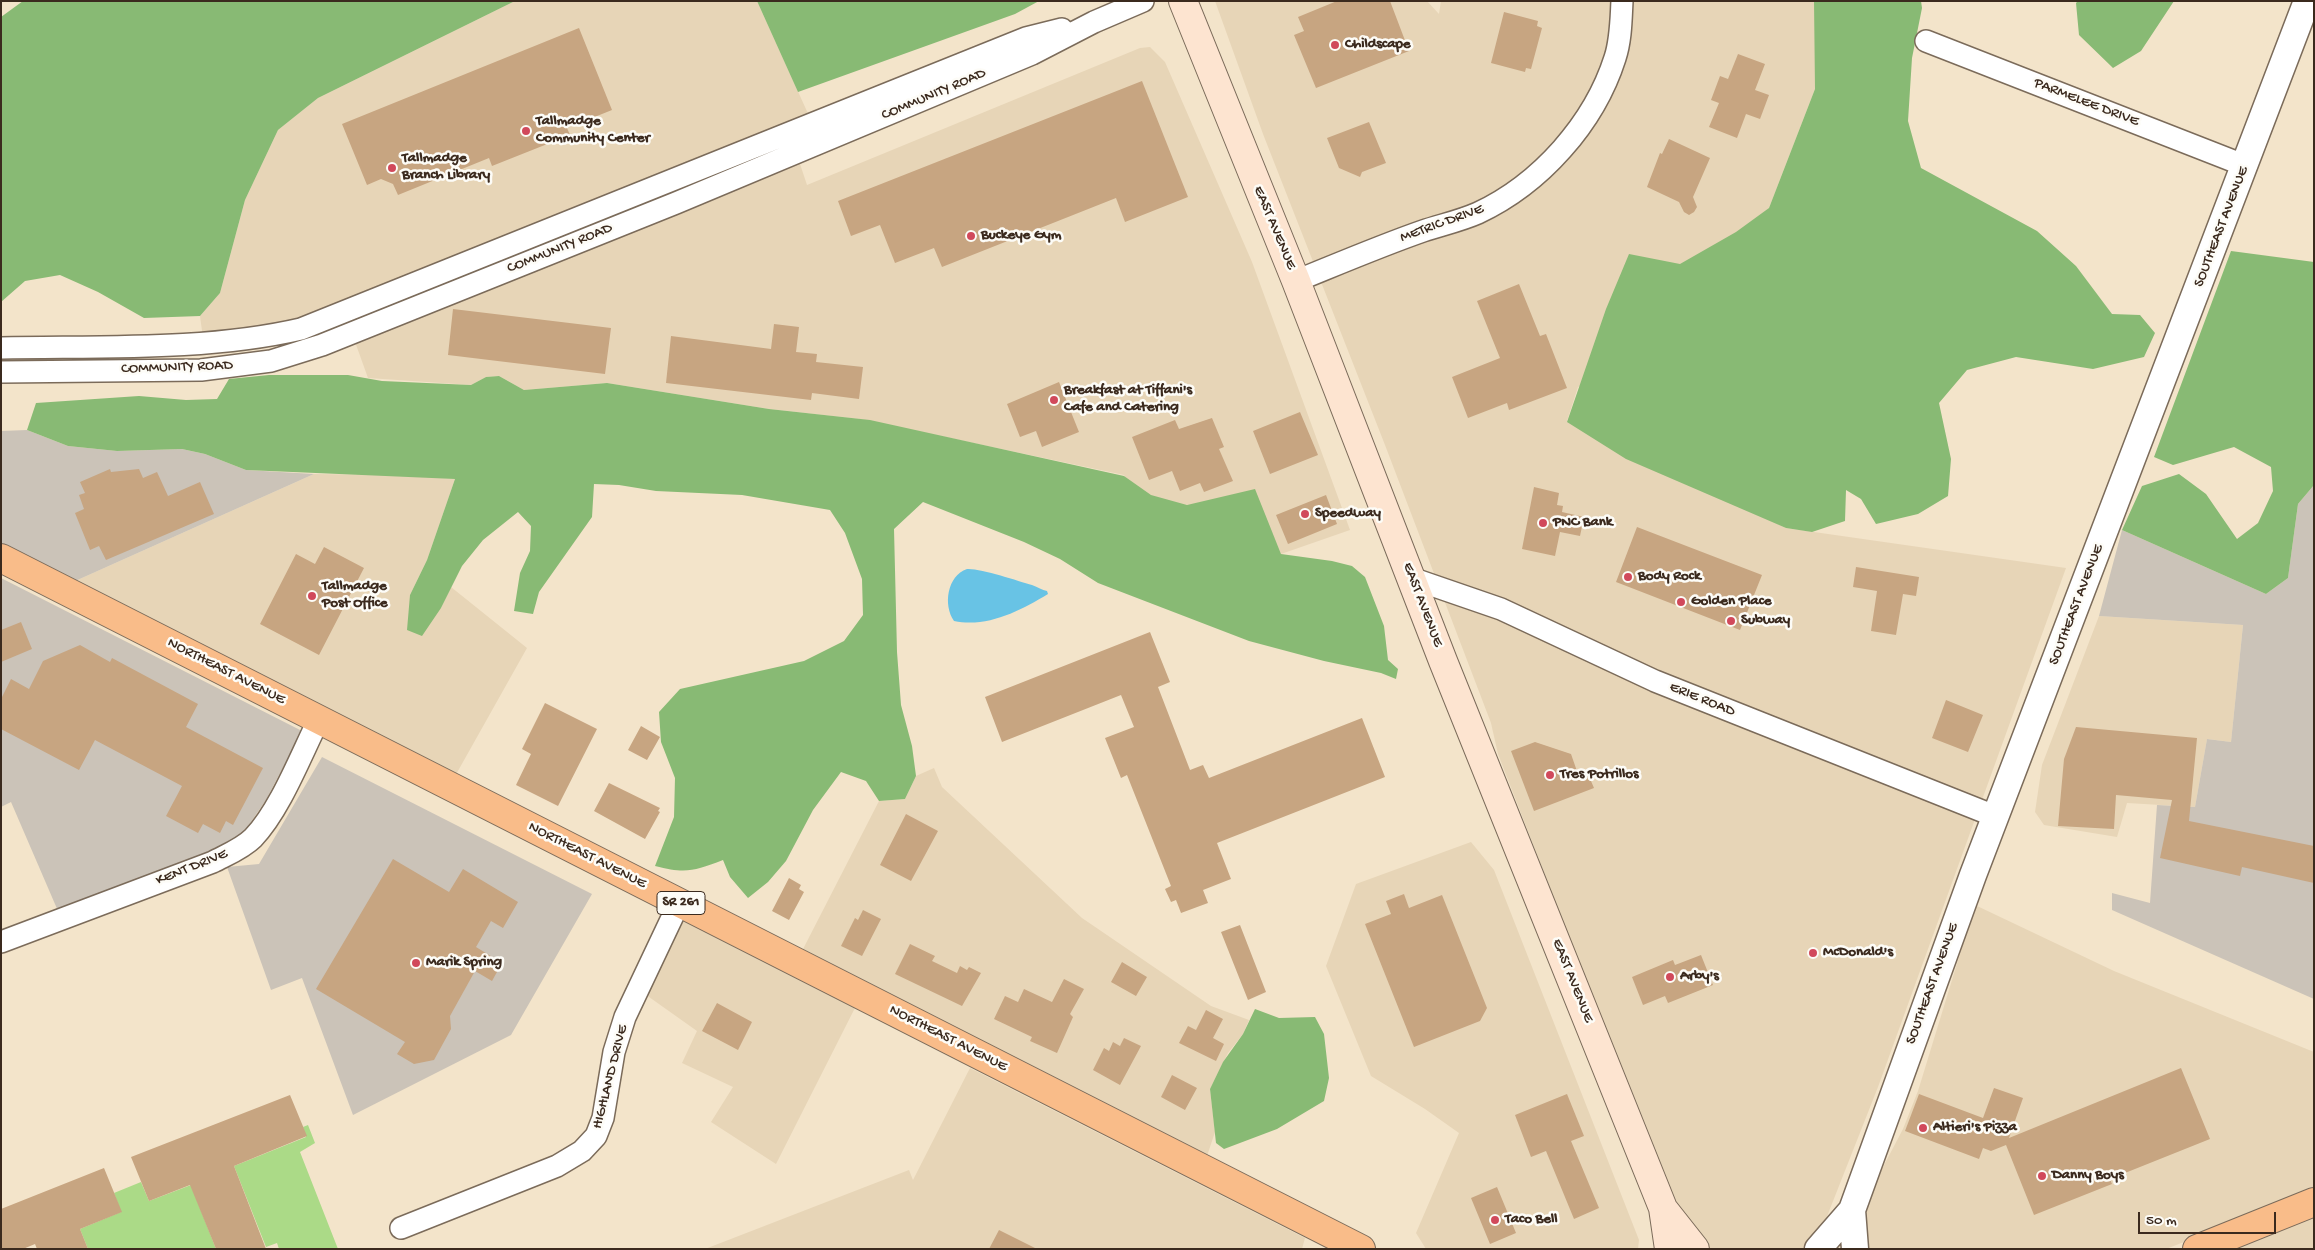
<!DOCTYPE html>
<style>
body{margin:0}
#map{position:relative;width:2315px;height:1250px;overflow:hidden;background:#f3e4ca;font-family:"Gochi Hand",sans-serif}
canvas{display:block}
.frame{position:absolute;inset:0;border:2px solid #3b2a1e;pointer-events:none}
.scale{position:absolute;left:2138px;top:1212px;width:138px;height:22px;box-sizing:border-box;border:2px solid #3b2a1e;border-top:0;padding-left:6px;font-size:15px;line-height:18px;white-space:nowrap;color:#3b2a1e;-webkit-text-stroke:4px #fdfcf7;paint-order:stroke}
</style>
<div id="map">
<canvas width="2315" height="1250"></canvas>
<div class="frame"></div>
<div class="scale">50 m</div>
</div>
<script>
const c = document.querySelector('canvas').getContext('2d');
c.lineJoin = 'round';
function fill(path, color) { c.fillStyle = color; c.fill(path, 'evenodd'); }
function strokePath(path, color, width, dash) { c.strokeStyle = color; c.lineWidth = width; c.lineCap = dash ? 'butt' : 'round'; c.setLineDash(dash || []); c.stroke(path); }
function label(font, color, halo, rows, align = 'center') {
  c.font = font + ' "Gochi Hand",sans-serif'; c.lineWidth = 5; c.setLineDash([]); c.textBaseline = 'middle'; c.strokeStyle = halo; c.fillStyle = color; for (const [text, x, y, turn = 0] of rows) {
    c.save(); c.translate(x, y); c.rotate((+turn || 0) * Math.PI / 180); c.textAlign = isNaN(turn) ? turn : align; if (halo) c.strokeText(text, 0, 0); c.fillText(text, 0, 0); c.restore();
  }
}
const built = new Path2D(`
 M515,1H757L810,118L304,322L203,338L200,316L220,293L245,200L278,130L318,98Z
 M1215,1H1427L1439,14L1441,1H1828L1815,89L1769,208L1584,385L1578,387L1567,421L1786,528L2066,568L1878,1087L1824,1224L1805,1249H1704L1679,1211L1629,1092L1498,754L1491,723L1385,445L1263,134Z
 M1150,47L1165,62L1252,262L1350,530L1281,554L1259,503L1143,506L1124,475L860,419L769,409L607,383L524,390L499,376L486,377L471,385L368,378L354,339L799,161L807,185L1140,48Z
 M314,474L400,475L455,479L427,560L410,595L441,608L451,587L527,648L454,778L73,582Z
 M2099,616L2243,625L2231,742L2207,739L2195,807L2127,803L2117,837L2044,825L2035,812L2042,765Z
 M934,768L942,787L1082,918L1211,1006L1249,1020L1243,1034L1228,1053L1210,1089L1215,1132L1207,1156L801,953L879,801L905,799L916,776Z
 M1471,842L1494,870L1639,1240L1638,1249H1426L1416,1233L1459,1133L1425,1109L1371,1076L1326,966L1356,884Z
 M1975,905L2114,971L2314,1052V1191L2166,1249H1866L1862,1221L1872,1188L1903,1129L1918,1091Z
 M683,908L859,1000L776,1164L711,1122L733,1087L682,1063L697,1031L642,992Z
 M970,1068L1305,1238L1302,1249H705L909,1170L913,1180Z
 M2314,1210V1249H2219Z`);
const industrial = new Path2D(`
 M27,430L68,446L117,451L182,449L205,454L246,470L314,474L73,582L1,546V431Z
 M2314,485V999L2112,910V893L2150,903L2157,805L2195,807L2207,739L2231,742L2243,625L2099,616L2122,530L2266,594L2288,578L2298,504Z
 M1,578L302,731L266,800L242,835L220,847L58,911L11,802L1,807Z
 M322,757L592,894L511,1035L353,1115L302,978L271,990L227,867L259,864Z`);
const green = new Path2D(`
 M308,1125L315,1143L300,1152L338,1249H279L277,1243L266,1247L234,1166L306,1137L303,1127Z
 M141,1182L149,1201L191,1185L216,1249H88L80,1229L121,1212L114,1193Z`);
const forest = new Path2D(`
 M23,1H515L318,98L278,130L245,200L220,293L200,316L144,318L98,292L60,275L25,281L1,302V17Z
 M757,1H1039L1015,14L798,92Z
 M1814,1H1921L1922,8L1912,58L1908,121L1921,168L2037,231L2076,266L2112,314L2140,315L2155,333L2144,357L2093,369L2016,357L1967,370L1939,403L1951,459L1948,496L1918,514L1876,524L1861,499L1846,490L1845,521L1812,532L1786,528L1626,459L1567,422L1606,309L1629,254L1680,264L1736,232L1769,208L1815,89Z
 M2078,1H2174L2141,51L2113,68L2079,35L2076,3Z
 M2231,251L2314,262V485L2298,504L2288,578L2266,594L2122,530L2142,486L2179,474L2206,494L2237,539L2258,523L2273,491L2271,467L2234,447L2173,465L2154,457Z
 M269,375H348L382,381L471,385L486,377L499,376L524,390L607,383L769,409L870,420L1124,476L1151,495L1187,505L1255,489L1281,554L1332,561L1352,566L1365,577L1384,626L1388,660L1398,669L1396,679L1381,673L1324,661L1249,641L1098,583L1060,559L1024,542L923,502L894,529L897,652L901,705L912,746L916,776L905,799L879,801L866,781L841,772L813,810L786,861L768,882L748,898L730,877L723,860C694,871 686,874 655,866L674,817L675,778L661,742L659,712L680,689L804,661L844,641L863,615L862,579L845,533L830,510L742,495L656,491L619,485L594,484L592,517L539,592L533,614L514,611L520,573L530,551L531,526L518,512L483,540L462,566L441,608L422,636L407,630L410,595L427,560L455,479L246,470L205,454L182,449L117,451L68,446L27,430L36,403L139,396L186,400L217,399L229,379Z
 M1255,1009L1279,1018L1315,1017L1324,1034L1329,1078L1324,1101L1277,1129L1224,1149L1216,1143L1210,1089L1223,1062L1243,1034Z`);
const water = new Path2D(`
 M967,569C980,568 1018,581 1032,585C1038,587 1042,590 1047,591L1048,594C1020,611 987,628 954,621C943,605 947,576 967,569Z`);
const building = new Path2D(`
 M1337,1H1390L1409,51L1316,88L1294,35L1304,31L1298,17Z
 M1504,12L1538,21L1537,26L1542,28L1531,69L1526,68L1525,72L1491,63Z
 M579,28L612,110L567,128L570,135L492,166L489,158L398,195L393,184L381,179L367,185L342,124Z
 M1738,54L1765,64L1755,90L1769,95L1760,119L1746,114L1737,138L1709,127L1719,103L1711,100L1720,76L1728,79Z
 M1142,81L1188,197L1125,222L1116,198L942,267L934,248L895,263L880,225L851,236L838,201Z
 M1369,122L1386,163L1362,172L1360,177L1339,168L1327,138Z
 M1669,139L1710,158L1693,197L1697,207L1694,212L1689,215L1684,212L1679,202L1647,187L1660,153L1662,154Z
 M1519,284L1540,336L1546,334L1567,388L1509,410L1507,403L1468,418L1452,377L1500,358L1477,301Z
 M453,309L611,328L605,374L448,355Z
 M774,324L799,327L796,352L817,354L816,362L863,367L859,399L812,393L811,400L666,383L671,336L771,349Z
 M1059,382L1079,432L1042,447L1036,431L1020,437L1007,404Z
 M1300,412L1318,455L1270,474L1253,431Z
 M1212,418L1224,447L1219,449L1233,481L1204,492L1200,483L1180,491L1172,471L1149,480L1132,437L1175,420L1179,429Z
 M110,469L111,472L139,469L143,478L157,472L168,496L200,482L214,514L106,560L99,546L90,550L75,513L84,509L79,495L85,493L80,482Z
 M1534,487L1559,493L1557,505L1563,506L1562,512L1584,517L1580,536L1560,532L1555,556L1522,549Z
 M1326,495L1337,524L1288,544L1276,515Z
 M1637,527L1762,575L1740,630L1616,582Z
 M324,547L364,568L319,655L260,624L296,554L315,564Z
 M1856,567L1919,577L1916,596L1903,594L1896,635L1871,631L1877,591L1853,587Z
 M21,622L32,649L1,662V630Z
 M1150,632L1170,682L1158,687L1190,770L1203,765L1209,778L1362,718L1385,777L1217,843L1231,879L1203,890L1208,903L1181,913L1176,900L1171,902L1165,889L1171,886L1127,775L1121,778L1105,738L1134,727L1121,695L1002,742L985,697Z
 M80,645L110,662L112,658L198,704L186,727L263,768L233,825L226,821L220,833L203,824L198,833L166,816L182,786L95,740L79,770L1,729V699L11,679L29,689L43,661Z
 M1946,700L1983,715L1968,752L1932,738Z
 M545,703L597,729L558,806L516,785L531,754L522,749Z
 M641,726L660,737L647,760L628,750Z
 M2076,727L2197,738L2189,821L2314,846V883L2242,867L2240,876L2160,858L2172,800L2116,795L2114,829L2058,826L2064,759Z
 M1535,742L1571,754L1579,777L1588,774L1594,788L1534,811L1511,751Z
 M609,783L660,808L658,811L660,812L645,839L594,811Z
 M906,814L938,831L911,881L880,865Z
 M393,859L449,892L463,869L518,902L503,928L491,921L476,947L502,963L492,981L475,971L450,1016L451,1029L434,1060L414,1064L397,1054L405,1042L316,989Z
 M789,878L801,885L799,889L804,892L789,920L772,911Z
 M1404,894L1409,908L1442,895L1487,1008L1480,1021L1414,1047L1365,924L1391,914L1386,901Z
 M863,910L881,919L862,956L841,946L855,918L858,920Z
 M1240,925L1266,992L1248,1000L1221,932Z
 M910,944L935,956L932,961L957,973L960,966L967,970L969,967L981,973L962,1006L895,974Z
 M1701,955L1713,985L1668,1003L1665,996L1643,1005L1632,977L1673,960L1675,965Z
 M1122,962L1147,977L1136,996L1111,982Z
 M1064,979L1084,989L1070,1014L1073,1017L1057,1053L1030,1041L1032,1037L994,1019L1005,996L1018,1002L1024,989L1052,1002Z
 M717,1003L752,1022L738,1050L702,1031Z
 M1206,1010L1223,1019L1213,1038L1224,1044L1216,1061L1179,1043L1188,1026L1196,1030Z
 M1124,1038L1141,1046L1120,1085L1093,1070L1104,1048L1109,1051L1113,1042L1120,1046Z
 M2181,1068L2210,1139L2110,1179L2112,1184L2034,1215L2006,1145L1991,1151L1983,1148L1979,1159L1905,1131L1919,1094L1983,1118L1994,1088L2023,1098L2009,1138Z
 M1172,1075L1197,1088L1185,1110L1161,1097Z
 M1567,1094L1584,1136L1571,1141L1599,1208L1574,1219L1546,1151L1531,1157L1515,1115Z
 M290,1095L307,1136L234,1166L266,1249H216L190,1185L149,1201L131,1157Z
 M104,1168L122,1212L80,1229L88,1249H37L35,1244L23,1249H1V1209Z
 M1497,1187L1516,1233L1490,1244L1471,1198Z
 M999,1230L1037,1249H989Z`);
const minor = new Path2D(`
 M1926,41L2246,166
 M1296,281C1338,264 1380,246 1423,231C1441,225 1460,221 1478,213C1540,184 1594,124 1615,58C1621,40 1621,20 1622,1
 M1,348C99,346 206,351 301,329L1026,38L1062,29
 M1,372L201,370L271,361L322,345L676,203L1032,54L1094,22L1143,1
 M1411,578L1501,609L1655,681L1997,817
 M1,942L213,862C226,855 242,849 253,838C280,810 301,755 319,719
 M401,1228L557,1166L582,1151L596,1136L603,1118L614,1052L625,1017L679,903`);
const tertiary = new Path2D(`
 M1818,1249L1852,1210
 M1855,1249L1852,1210L1973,875L2307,1`);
const secondary = new Path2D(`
 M1183,1L1296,281L1443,661L1663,1208L1669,1249
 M1665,1211L1695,1249`);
const primary = new Path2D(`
 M1,558L1361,1249
 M2197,1249L2314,1202`);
const markers = [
 [1335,45,5,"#d1495b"],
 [526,131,5,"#d1495b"],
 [392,168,5,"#d1495b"],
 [971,236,5,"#d1495b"],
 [1054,400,5,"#d1495b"],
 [1305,514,5,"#d1495b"],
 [1543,523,5,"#d1495b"],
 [1628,577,5,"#d1495b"],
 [312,596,5,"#d1495b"],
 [1681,602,5,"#d1495b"],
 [1731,621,5,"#d1495b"],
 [1550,775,5,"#d1495b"],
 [1813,953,5,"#d1495b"],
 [416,963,5,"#d1495b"],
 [1670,977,5,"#d1495b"],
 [1923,1128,5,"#d1495b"],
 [2042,1176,5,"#d1495b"],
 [1495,1220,5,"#d1495b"]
];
const shields = [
 [681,903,48]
];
const shieldNames = [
 ["SR 261",681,903]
];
const poiNames = [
 ["Childscape",1345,45],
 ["Tallmadge",536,122],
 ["Community Center",536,139],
 ["Tallmadge",402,159],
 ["Branch Library",402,176],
 ["Buckeye Gym",981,236],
 ["Breakfast at Tiffani's",1064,391],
 ["Cafe and Catering",1064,408],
 ["Speedway",1315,514],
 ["PNC Bank",1553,523],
 ["Body Rock",1638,577],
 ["Tallmadge",322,587],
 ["Post Office",322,604],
 ["Golden Place",1691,602],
 ["Subway",1741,621],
 ["Tres Potrillos",1560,775],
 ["McDonald's",1823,953],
 ["Marik Spring",426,963],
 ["Arby's",1680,977],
 ["Altieri's Pizza",1933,1128],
 ["Danny Boys",2052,1176],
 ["Taco Bell",1505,1220]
];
const streetNames = [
 ["COMMUNITY ROAD",934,95,-23],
 ["PARMELEE DRIVE",2086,103,21],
 ["METRIC DRIVE",1442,224,-20],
 ["SOUTHEAST AVENUE",2222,227,-69],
 ["EAST AVENUE",1274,228,67],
 ["COMMUNITY ROAD",560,249,-22],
 ["COMMUNITY ROAD",177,368,-2],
 ["EAST AVENUE",1422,605,69],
 ["SOUTHEAST AVENUE",2077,605,-69],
 ["NORTHEAST AVENUE",226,672,27],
 ["ERIE ROAD",1702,700,22],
 ["NORTHEAST AVENUE",587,856,27],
 ["KENT DRIVE",192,868,-22],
 ["EAST AVENUE",1572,981,68],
 ["SOUTHEAST AVENUE",1933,984,-70],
 ["NORTHEAST AVENUE",948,1039,27],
 ["HIGHLAND DRIVE",611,1077,-76]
];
fill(built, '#e7d5b7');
fill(industrial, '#cbc3b8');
fill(green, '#abda87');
fill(forest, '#88ba74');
fill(water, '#68c3e5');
fill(building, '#c7a581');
strokePath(minor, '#7b6b5a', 24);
strokePath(tertiary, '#7b6b5a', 29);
strokePath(secondary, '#7b6b5a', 30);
strokePath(primary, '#7b6b5a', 30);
strokePath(minor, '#fff', 21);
strokePath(tertiary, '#fff', 26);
strokePath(secondary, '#fde4d0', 28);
strokePath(primary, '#f9bc89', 28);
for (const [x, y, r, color] of markers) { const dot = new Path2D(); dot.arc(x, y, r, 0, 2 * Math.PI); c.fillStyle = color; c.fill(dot); strokePath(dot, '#fdfcf7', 2); }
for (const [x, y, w] of shields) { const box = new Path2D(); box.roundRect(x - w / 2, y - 11.5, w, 23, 4); c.fillStyle = '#fdfcf7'; c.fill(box); strokePath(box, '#3b2a1e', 1); }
label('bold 14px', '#3b2a1e', null, shieldNames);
label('bold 15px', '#3b2a1e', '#fdfcf7', poiNames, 'left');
label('15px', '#3b2a1e', '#fdfcf7', streetNames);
</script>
